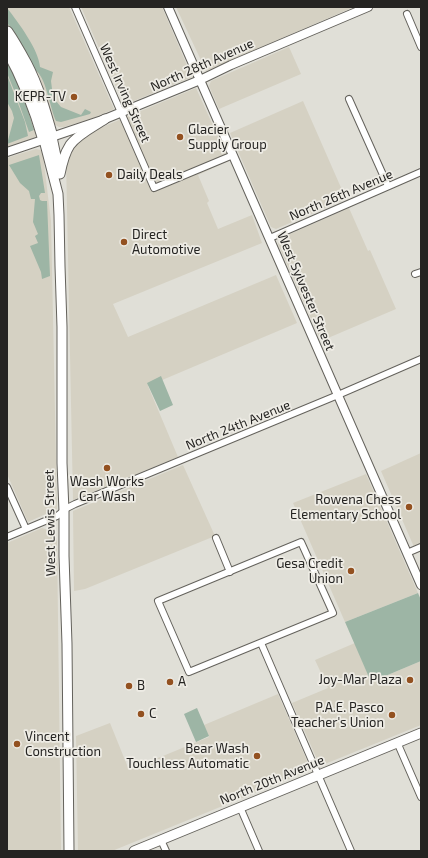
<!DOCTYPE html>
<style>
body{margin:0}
#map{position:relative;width:428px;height:858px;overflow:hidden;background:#e0dfd7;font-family:"Exo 2",sans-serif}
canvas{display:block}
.frame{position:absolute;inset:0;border:8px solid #252422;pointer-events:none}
</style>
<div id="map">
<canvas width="428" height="858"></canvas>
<div class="frame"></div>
</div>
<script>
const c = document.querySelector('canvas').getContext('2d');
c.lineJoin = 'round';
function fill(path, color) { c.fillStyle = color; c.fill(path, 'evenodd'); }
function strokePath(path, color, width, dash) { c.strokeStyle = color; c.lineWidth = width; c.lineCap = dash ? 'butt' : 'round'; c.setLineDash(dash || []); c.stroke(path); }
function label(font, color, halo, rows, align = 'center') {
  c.font = font + ' "Exo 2",sans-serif'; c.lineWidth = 3.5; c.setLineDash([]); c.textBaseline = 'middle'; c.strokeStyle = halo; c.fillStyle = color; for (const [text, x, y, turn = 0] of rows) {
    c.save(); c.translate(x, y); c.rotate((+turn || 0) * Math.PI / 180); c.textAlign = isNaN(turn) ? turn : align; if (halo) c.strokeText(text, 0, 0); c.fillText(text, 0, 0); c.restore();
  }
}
const built = new Path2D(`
 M7,7H69L114,109L93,118L64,127H59L54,124L46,95L38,74L27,53L7,24Z
 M81,7H162L192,77L124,105Z
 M176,7H354L206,71Z
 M289,47L301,74L219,109L209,86L211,81Z
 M7,58L23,91L35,129L36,137L7,148Z
 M196,88L229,161L198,175L209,201L207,203L218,229L252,215L262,243L113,304L128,337L276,275L297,323L148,386L178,457L73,500L66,159L77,140L88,133Z
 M303,101L346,199L276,229L271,227L230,133Z
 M36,149L41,150L43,155L51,221L57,509L28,522L7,474V158L16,155Z
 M349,208L368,251L370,250L396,309L321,341L278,244L281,238Z
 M421,453V544L414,547L381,471Z
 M183,465L215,536L85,589L74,591L73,511Z
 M366,474L418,593L345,622L293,503Z
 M42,528L52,531L57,539L61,851H7V543Z
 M355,643L371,682L421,661V725L320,766L292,703L328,688L315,660Z
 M278,694L311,770L112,851H78L76,736L110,723L129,770L209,737L204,725Z`);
const green = new Path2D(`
 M7,8C18,22 39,50 40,67L53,72L51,81L52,89L55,96L56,101L61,107L81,115L85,109L91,112L90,114L61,122L56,121C50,109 46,76 35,70L26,52L13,30L7,23Z
 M7,60L21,89L34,130L29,132L16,95L7,73Z
 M7,75L25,122L28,136L7,144L14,118L12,111L7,102Z
 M39,155L45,193H41L39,196L40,200L42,201H47L50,276L42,279L41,272L30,246L38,243L35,236L38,234L33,222L35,199H31L29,191L20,183L9,165Z
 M161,376L173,405L160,411L147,383Z
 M418,593L421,600V661L371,682L345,622Z
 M197,708L209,736L196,742L184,714Z`);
const street = new Path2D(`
 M75,7L154,188L233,155
 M407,14L421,47
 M349,99L388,186
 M270,238L421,172
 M415,274L421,272
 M7,487L26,529
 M7,537L57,516L67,508L75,504L338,395L421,359
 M216,538L230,572
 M301,542L333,613L189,672L158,601Z
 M407,553L421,547
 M261,643L351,851
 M397,742L421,797
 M240,807L259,851
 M161,840L166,851`);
const secondary = new Path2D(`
 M168,7L421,585
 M7,152L105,119L200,80L231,65L368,7`);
const primary = new Path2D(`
 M52,137L59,171
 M44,140L58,194L59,215L60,266L62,327V463L64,511V556L67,644L69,851
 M60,174C62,164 64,154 70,145C78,134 95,126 105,119
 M134,851L421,733`);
const highway = new Path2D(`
 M7,32C14,42 20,53 26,64C38,87 45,112 52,137
 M7,49C23,78 35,108 44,140`);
const markers = [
 [74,97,4,"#935120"],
 [180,137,4,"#935120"],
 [109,175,4,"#935120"],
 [124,242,4,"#935120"],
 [107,468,4,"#935120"],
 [409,507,4,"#935120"],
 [351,571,4,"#935120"],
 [410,680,4,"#935120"],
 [170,682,4,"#935120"],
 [129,686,4,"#935120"],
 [141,714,4,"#935120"],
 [392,715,4,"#935120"],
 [17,744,4,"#935120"],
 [257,756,4,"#935120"]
];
const streetNames = [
 ["North 28th Avenue",202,65,-24],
 ["West Irving Street",125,93,66],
 ["North 26th Avenue",341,195,-23],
 ["West Sylvester Street",306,291,67],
 ["North 24th Avenue",238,425,-22],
 ["West Lewis Street",50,523,-91],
 ["North 20th Avenue",272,780,-22]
];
const poiNames = [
 ["KEPR-TV",66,97,"right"],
 ["Glacier",188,130],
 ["Supply Group",188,145],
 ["Daily Deals",117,175],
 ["Direct",132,235],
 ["Automotive",132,250],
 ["Wash Works",107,482,"center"],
 ["Car Wash",107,497,"center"],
 ["Rowena Chess",401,500,"right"],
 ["Elementary School",401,515,"right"],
 ["Gesa Credit",343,564,"right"],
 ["Union",343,579,"right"],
 ["Joy-Mar Plaza",402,680,"right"],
 ["A",178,682],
 ["B",137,686],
 ["P.A.E. Pasco",384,708,"right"],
 ["Teacher's Union",384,723,"right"],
 ["C",149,714],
 ["Vincent",25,737],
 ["Construction",25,752],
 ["Bear Wash",249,749,"right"],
 ["Touchless Automatic",249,764,"right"]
];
fill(built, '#d5d1c3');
fill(green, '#9db5a5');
strokePath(street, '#64625c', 8);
strokePath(secondary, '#64625c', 10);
strokePath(primary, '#64625c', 11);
strokePath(highway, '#64625c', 13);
strokePath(street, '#fff', 6);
strokePath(secondary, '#fff', 8);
strokePath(primary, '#fff', 9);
strokePath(highway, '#fff', 11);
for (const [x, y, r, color] of markers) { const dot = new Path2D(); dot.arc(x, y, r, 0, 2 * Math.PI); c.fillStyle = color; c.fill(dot); strokePath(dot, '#eeece5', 1.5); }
label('13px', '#252422', '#eeece5', streetNames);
label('13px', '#252422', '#eeece5', poiNames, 'left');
</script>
